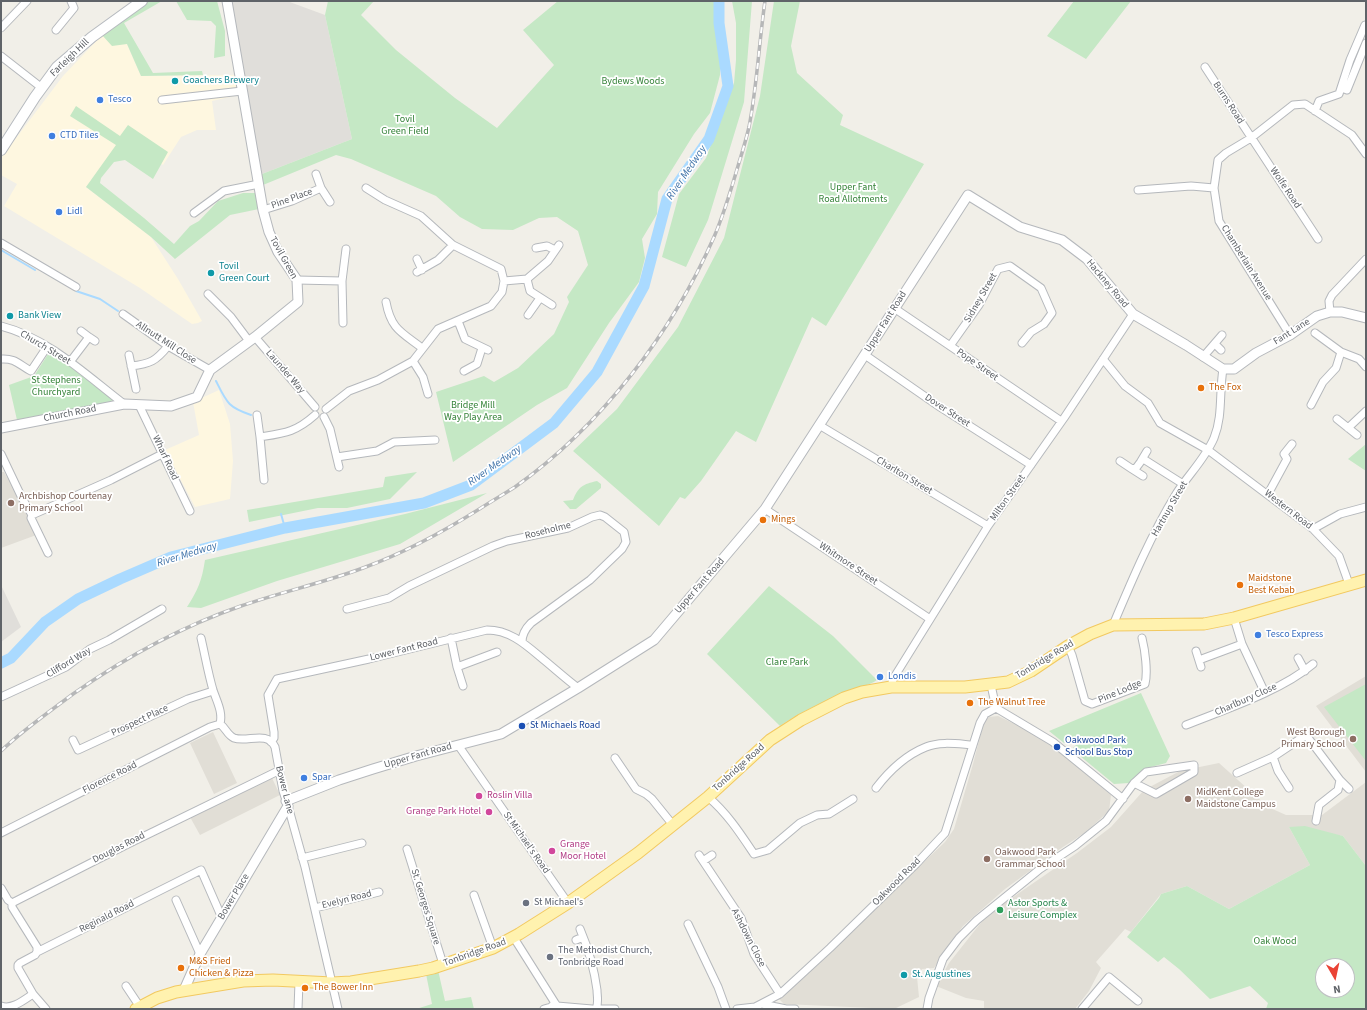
<!DOCTYPE html>
<style>
body{margin:0}
#map{position:relative;width:1367px;height:1010px;overflow:hidden;background:#f1efe8;font-family:"Source Sans 3",sans-serif}
canvas{display:block}
.frame{position:absolute;inset:0;border:2px solid #5f6368;pointer-events:none}
.north{position:absolute;left:1315px;top:958px;width:40px;height:40px;box-sizing:border-box;background:#fff;border:1px solid #bfc1c3;border-radius:50%;rotate:171deg;font-size:11px;font-weight:700;line-height:16px;text-align:center;color:#5f6368}
.north::after{content:'';display:block;margin:auto;width:14px;height:18px;background:#ea4335;clip-path:polygon(50% 0,100% 100%,50% 72%,0 100%)}
</style>
<div id="map">
<canvas width="1367" height="1010"></canvas>
<div class="frame"></div>
<div class="north">N</div>
</div>
<script>
const c = document.querySelector('canvas').getContext('2d');
c.lineJoin = 'round';
function fill(path, color) { c.fillStyle = color; c.fill(path, 'evenodd'); }
function strokePath(path, color, width, dash) { c.strokeStyle = color; c.lineWidth = width; c.lineCap = dash ? 'butt' : 'round'; c.setLineDash(dash || []); c.stroke(path); }
function label(font, color, halo, rows, align = 'center') {
  c.font = font + ' "Source Sans 3",sans-serif'; c.lineWidth = 3.5; c.setLineDash([]); c.textBaseline = 'middle'; c.strokeStyle = halo; c.fillStyle = color; for (const [text, x, y, turn = 0] of rows) {
    c.save(); c.translate(x, y); c.rotate((+turn || 0) * Math.PI / 180); c.textAlign = isNaN(turn) ? turn : align; if (halo) c.strokeText(text, 0, 0); c.fillText(text, 0, 0); c.restore();
  }
}
const commercial = new Path2D(`
 M102,35L127,44L141,76L235,75L239,95L212,101L216,130H197L181,137L163,165L125,140L86,187L151,237L178,279L202,321L198,323L192,324L140,288L4,206L17,184L1,175V158L63,76Z
 M219,390L230,424L233,461L230,499L195,507L165,450L199,435L193,402Z`);
const industrial = new Path2D(`
 M229,1H287L325,15L352,139L262,174Z
 M1,585L21,627L1,642Z`);
const education = new Path2D(`
 M1,472H4L39,534L1,548Z
 M1366,676V772L1316,706Z
 M998,716L1019,726L1053,746L1111,795L1109,811L1086,832L1060,849L1005,889L963,926L934,968L922,969L917,977L919,997L894,1009L784,1004L779,999L782,995L855,929L909,876L945,842L954,829L973,764L984,721L989,717Z
 M213,732L237,783L214,794L190,743Z
 M1219,763L1268,807L1286,815H1322L1366,782V866L1343,836L1289,827L1310,865L1229,909L1187,886L1161,894L1131,932L1125,929L1096,962L1101,968L1089,991L1075,1009H984V1001L966,998L936,986L949,963L987,915L1077,853L1111,827L1144,790L1180,771Z
 M272,778L280,795L200,835L190,817Z`);
const green = new Path2D(`
 M147,1H162L124,23L153,73L202,71L203,75L141,76L127,44L112,46L102,35Z
 M176,1H217L225,31V56L214,58L216,26L211,21L187,20Z
 M328,1H374L361,15L396,50L455,98L497,128L554,65L523,30L558,1H714L715,25L720,54V75L710,113L694,134L658,192L657,214L642,239L645,258L639,282L609,323L567,388L537,405L453,462L436,392L484,376L494,382L518,368L554,334L569,302L567,297L588,265L578,231L557,217L539,218L513,230L482,229L460,217L436,196L351,159L336,155L263,185L262,174L352,139L325,15Z
 M732,1H752L744,102L708,220L686,267L662,257L679,194L706,158L734,83L736,60V23Z
 M774,1H800L791,46L797,73L843,115L840,125L924,164L826,326L812,317L756,442L736,431L701,481L685,499L680,497L659,526L573,451L617,409L678,327L724,238L760,96Z
 M1074,1H1131L1086,59L1047,36Z
 M76,106L120,136L128,125L168,152L153,179L125,160L114,162L101,178L100,183L144,218L174,244L190,226L199,221L218,201L243,193H256L259,209L230,215L175,259L151,237L86,187L116,145L70,116Z
 M50,351L113,400L110,402L17,420L9,385L34,376Z
 M1366,444V471L1348,459Z
 M417,472L390,499L347,508H318L249,522L247,510L383,487L385,477Z
 M597,481L601,484V488L576,509H570L563,501L573,500C578,487 583,484 597,481Z
 M487,493L400,544L277,581L201,608L187,607C198,590 202,580 205,560L405,514Z
 M769,586L833,636L877,680C869,686 859,686 851,690C827,700 802,711 780,726L707,654Z
 M1366,684V761L1324,707Z
 M1141,693L1170,756L1166,763L1147,768L1129,783L1114,784L1074,751L1073,748L1077,744L1076,740L1064,743L1049,731Z
 M1305,826L1343,836L1366,866V1009H1266L1268,1003L1250,986L1210,999L1179,969L1164,957L1158,962L1127,937L1159,898L1161,894L1187,886L1229,909L1310,865L1289,827ZM1323,966H1347V990H1323Z
 M438,970L445,1001L471,997L474,1009H416L432,1004L426,974Z`);
const stream = new Path2D(`
 M1,250L35,270
 M76,291L100,299L118,311
 M216,381C227,403 228,407 251,415
 M281,514L285,528`);
const river = new Path2D(`
 M1,663L11,658L45,622L78,599L120,579L171,557L285,528L424,503L471,485L554,423L597,372L644,286L667,199L709,139L728,86L719,23V1`);
const minor = new Path2D(`
 M1,28L27,1
 M56,30L74,8L71,1
 M1,56L42,88
 M1205,67L1318,239
 M1342,88L1347,90L1366,43
 M162,100L242,91
 M1315,111L1319,101L1339,94L1350,60L1365,25H1366
 M316,174L321,188L330,202
 M1138,190L1191,186L1214,188
 M263,210L292,201L321,188
 M194,213L224,191L259,184
 M1,243L76,287
 M536,248L547,246L555,250
 M417,259L422,270
 M417,272L438,260L453,245
 M527,279L530,291L552,305
 M297,280L342,281
 M504,281L527,279L548,261L559,245
 M208,294L231,317L249,341
 M386,302C391,329 401,332 422,348
 M894,308L1061,421
 M1330,312L1329,301L1332,295L1366,259
 M123,314L168,346L210,370
 M528,315L540,298
 M458,321L465,339L488,350
 M343,323L342,281L346,249
 M1,326C48,338 86,375 124,404
 M1315,333L1341,352L1359,359L1366,367
 M1290,335L1219,221L1214,188L1218,160L1226,153L1251,138L1293,105L1305,104L1352,135L1366,154
 M89,337L95,341
 M255,337L315,407
 M1215,344L1221,350
 M950,346L979,305L998,269L1010,266L1041,288L1052,313L1044,324L1031,332L1022,343
 M129,355L136,389
 M865,355L940,407L1031,465
 M1203,357L1222,335
 M1,359C16,358 19,365 31,371L47,347
 M1103,359L1125,386L1148,403L1160,423L1208,450L1313,529L1339,556L1349,584
 M413,361L423,377L428,394
 M70,362L89,337L81,331
 M131,366C150,364 156,361 168,346
 M464,371L477,364L482,348
 M139,405L190,511
 M1311,405L1323,382L1336,368L1341,352
 M326,409L349,391L378,380L413,361L438,329L491,306L502,292L504,281L501,269L453,245L421,216L385,200L366,188
 M257,415L260,437L264,480
 M324,417L330,429L339,467
 M1337,419L1357,435
 M819,425L988,526
 M1348,428L1366,411
 M260,437C285,433 296,432 315,415
 M1,454L22,498L32,515L111,480L162,454
 M337,457L377,451L394,442L435,440
 M1120,461L1132,469L1136,468L1142,460H1145L1183,484
 M1141,461L1147,451
 M1132,469L1143,476
 M1268,494L1287,459L1284,454L1292,444
 M765,509L930,619
 M32,515L31,518L48,553
 M1313,529L1340,514L1366,507
 M347,609L389,598L409,586L493,546L507,541L568,528L592,517L600,515L605,517L624,532L626,542L622,549L590,580L531,623C526,628 522,634 522,642
 M1234,618L1242,644L1265,693
 M1113,625C1132,580 1151,535 1176,494C1188,475 1205,459 1214,438C1223,416 1219,393 1223,369
 M201,638C205,655 208,673 213,690C217,702 223,712 220,724
 M451,638L457,667L463,686
 M1068,646L1072,655L1085,701L1092,704L1145,684C1148,672 1145,650 1142,638
 M1196,651L1201,667
 M1298,658L1305,671
 M1199,660L1242,644
 M457,667L497,652
 M991,685L996,708L1053,742L1123,799
 M891,687L893,679L988,526L1064,418L1133,314
 M1,697L66,667L90,649L109,640L162,609
 M220,724C226,728 227,735 234,738C247,743 267,730 275,747L283,791L288,806L305,867L338,1009
 M1186,725C1226,709 1281,691 1313,664
 M73,740L78,750L188,699L213,691
 M271,742L274,738V732L268,695L277,679L369,659L487,630C511,630 527,646 544,660C555,669 566,679 578,688
 M458,745L568,903
 M1273,757L1278,771L1289,788
 M615,758L636,789L646,794L652,799L673,825
 M1237,773L1273,757L1306,735L1340,780L1338,790L1319,805L1316,821
 M1340,780L1349,789
 M876,788C889,771 906,755 926,747C940,741 958,744 973,745
 M708,797C727,813 740,833 754,854L768,850L800,823L817,815L829,814L853,799
 M1,833L210,727L220,724
 M407,849L443,964
 M699,855L741,918L754,954L780,994
 M302,858L362,843
 M703,861L712,855
 M1,888L8,900L12,903
 M474,895L493,948
 M176,900L200,954
 M315,908L379,892
 M688,924L718,987L726,1009
 M580,929C589,950 594,967 597,990C597,996 599,1003 596,1009
 M514,938L555,1003L557,1006L592,1009
 M576,940L583,937
 M37,952V947L12,907V903L128,844L278,771
 M126,986L140,1007
 M762,1004L786,1009H795
 M1,1006C12,1010 24,1000 33,994
 M46,1009L33,994L18,968V965L20,963L35,955L37,952L201,870L222,918
 M298,1009L299,982
 M544,1009L551,1007L555,1003
 M600,1009H615
 M737,1009L755,1007L780,994L830,948L916,864L945,833L980,723L985,714L996,708
 M927,1009L929,998L943,959L959,938L977,920L1040,869L1075,846L1106,821L1134,783L1146,772L1194,765V772L1156,794L1134,783
 M1082,1009L1109,977L1138,1001`);
const tertiary = new Path2D(`
 M1,428L124,404L171,406L197,397L210,370L255,337L298,302L297,280L278,252L269,232L263,210L227,1
 M286,801L339,780L373,769L416,756L501,734L578,688L654,640L765,509L968,195L1020,227L1062,240L1087,259L1133,314L1186,345L1223,369H1234L1256,353L1290,335L1317,316L1330,312H1342L1366,318
 M184,990L200,954L288,806`);
const secondary = new Path2D(`
 M1,150L35,97L57,67L92,37L142,1`);
const primary = new Path2D(`
 M136,1009L157,998L176,992L243,981L273,980L332,983L351,982L419,971L433,968L493,948L519,934L568,903L638,853L708,797L770,740L801,720L844,698L862,692L891,687H965L1008,682L1031,671L1068,646L1090,634L1113,625L1204,624L1234,618L1366,580`);
const rail = new Path2D(`
 M1,751C23,730 49,712 73,694C126,657 180,627 241,606C281,592 323,583 363,568C404,553 443,532 481,508C492,501 504,494 515,487C601,426 672,333 714,237C724,214 731,190 738,166C742,153 746,140 749,127C757,86 759,43 765,1`);
const markers = [
 [175,81,4,"#0f9aa8"],
 [100,100,4,"#3f7fe0"],
 [52,136,4,"#3f7fe0"],
 [59,212,4,"#3f7fe0"],
 [211,273,4,"#0f9aa8"],
 [10,316,4,"#0f9aa8"],
 [1201,388,4,"#e8710a"],
 [11,503,4,"#8d6e63"],
 [763,520,4,"#e8710a"],
 [1240,585,4,"#e8710a"],
 [1258,635,4,"#3f7fe0"],
 [880,677,4,"#3f7fe0"],
 [970,703,4,"#e8710a"],
 [522,726,4,"#1a4fb4"],
 [1353,739,4,"#8d6e63"],
 [1057,747,4,"#1a4fb4"],
 [304,778,4,"#3f7fe0"],
 [479,796,4,"#d1479c"],
 [1188,799,4,"#8d6e63"],
 [489,812,4,"#d1479c"],
 [552,851,4,"#d1479c"],
 [987,859,4,"#8d6e63"],
 [526,903,4,"#6b7280"],
 [1000,910,4,"#2e9e5b"],
 [550,957,4,"#6b7280"],
 [181,968,4,"#e8710a"],
 [904,975,4,"#0f9aa8"],
 [305,988,4,"#e8710a"]
];
const streetNames = [
 ["Farleigh Hill",70,58,-44],
 ["Burns Road",1228,103,57],
 ["Wolfe Road",1285,188,56],
 ["Pine Place",292,199,-20],
 ["Tovil Green",283,258,61],
 ["Chamberlain Avenue",1246,263,58],
 ["Hackney Road",1107,284,50],
 ["Sidney Street",981,298,-60],
 ["Upper Fant Road",886,322,-58],
 ["Fant Lane",1292,332,-32],
 ["Allnutt Mill Close",166,343,33],
 ["Church Street",45,348,31],
 ["Pope Street",977,365,35],
 ["Launder Way",285,372,49],
 ["Dover Street",947,411,33],
 ["Church Road",70,414,-11],
 ["Wharf Road",165,458,65],
 ["Charlton Street",904,476,31],
 ["Milton Street",1008,498,-55],
 ["Hartnup Street",1170,509,-60],
 ["Western Road",1288,510,38],
 ["Roseholme",548,531,-14],
 ["Whitmore Street",848,564,34],
 ["Upper Fant Road",700,586,-49],
 ["Lower Fant Road",404,650,-14],
 ["Tonbridge Road",1045,660,-31],
 ["Clifford Way",69,663,-31],
 ["Pine Lodge",1120,692,-23],
 ["Charlbury Close",1246,700,-24],
 ["Prospect Place",140,721,-25],
 ["Upper Fant Road",418,756,-16],
 ["Tonbridge Road",739,768,-42],
 ["Florence Road",110,778,-27],
 ["Bower Lane",284,790,76],
 ["St Michael's Road",526,843,55],
 ["Douglas Road",119,848,-27],
 ["Oakwood Road",897,882,-45],
 ["Bower Place",234,897,-59],
 ["Evelyn Road",347,900,-14],
 ["St. Georges Square",425,907,73],
 ["Reginald Road",107,917,-27],
 ["Ashdown Close",748,938,63],
 ["Tonbridge Road",475,953,-20]
];
const cultureNames = [
 ["Goachers Brewery",183,81],
 ["Tovil",219,267],
 ["Green Court",219,279],
 ["Bank View",18,316],
 ["St. Augustines",912,975]
];
const parkNames = [
 ["Bydews Woods",633,82],
 ["Tovil",405,120],
 ["Green Field",405,132],
 ["Upper Fant",853,188],
 ["Road Allotments",853,200],
 ["St Stephens",56,381],
 ["Churchyard",56,393],
 ["Bridge Mill",473,406],
 ["Way Play Area",473,418],
 ["Clare Park",787,663],
 ["Oak Wood",1275,942]
];
const shopNames = [
 ["Tesco",108,100],
 ["CTD Tiles",60,136],
 ["Lidl",67,212],
 ["Tesco Express",1266,635],
 ["Londis",888,677],
 ["Spar",312,778]
];
const foodNames = [
 ["The Fox",1209,388],
 ["Mings",771,520],
 ["Maidstone",1248,579],
 ["Best Kebab",1248,591],
 ["The Walnut Tree",978,703],
 ["M&S Fried",189,962],
 ["Chicken & Pizza",189,974],
 ["The Bower Inn",313,988]
];
const educationNames = [
 ["Archbishop Courtenay",19,497],
 ["Primary School",19,509],
 ["West Borough",1345,733,"right"],
 ["Primary School",1345,745,"right"],
 ["MidKent College",1196,793],
 ["Maidstone Campus",1196,805],
 ["Oakwood Park",995,853],
 ["Grammar School",995,865]
];
const transitNames = [
 ["St Michaels Road",530,726],
 ["Oakwood Park",1065,741],
 ["School Bus Stop",1065,753]
];
const hotelNames = [
 ["Roslin Villa",487,796],
 ["Grange Park Hotel",481,812,"right"],
 ["Grange",560,845],
 ["Moor Hotel",560,857]
];
const worshipNames = [
 ["St Michael's",534,903],
 ["The Methodist Church,",558,951],
 ["Tonbridge Road",558,963]
];
const leisureNames = [
 ["Astor Sports &",1008,904],
 ["Leisure Complex",1008,916]
];
const waterNames = [
 ["River Medway",687,173,-56],
 ["River Medway",495,466,-35],
 ["River Medway",187,555,-17]
];
fill(commercial, '#fef7e0');
fill(industrial, '#e0deda');
fill(education, '#e1ded6');
fill(green, '#c5e8c5');
strokePath(stream, '#aadaff', 2);
strokePath(river, '#aadaff', 11);
strokePath(minor, '#b5b8bc', 9);
strokePath(tertiary, '#b5b8bc', 11);
strokePath(secondary, '#b6babf', 12);
strokePath(primary, '#f2c960', 13);
strokePath(minor, '#fff', 7);
strokePath(tertiary, '#fff', 9);
strokePath(secondary, '#fff', 10);
strokePath(primary, '#fff2af', 11);
strokePath(rail, '#b6b7b8', 3.5);
strokePath(rail, '#fff', 2, [6]);
for (const [x, y, r, color] of markers) { const dot = new Path2D(); dot.arc(x, y, r, 0, 2 * Math.PI); c.fillStyle = color; c.fill(dot); strokePath(dot, '#fff', 1.5); }
label('10px', '#5f6368', '#fff', streetNames);
label('10px', '#0d838f', '#fff', cultureNames, 'left');
label('10px', '#348238', '#fff', parkNames);
label('10px', '#366cbe', '#fff', shopNames, 'left');
label('10px', '#c56008', '#fff', foodNames, 'left');
label('10px', '#785e54', '#fff', educationNames, 'left');
label('10px', '#164399', '#fff', transitNames, 'left');
label('10px', '#b23c85', '#fff', hotelNames, 'left');
label('10px', '#5b616d', '#fff', worshipNames, 'left');
label('10px', '#27864d', '#fff', leisureNames, 'left');
label('italic 11px', '#4174aa', '#fff', waterNames);
</script>
